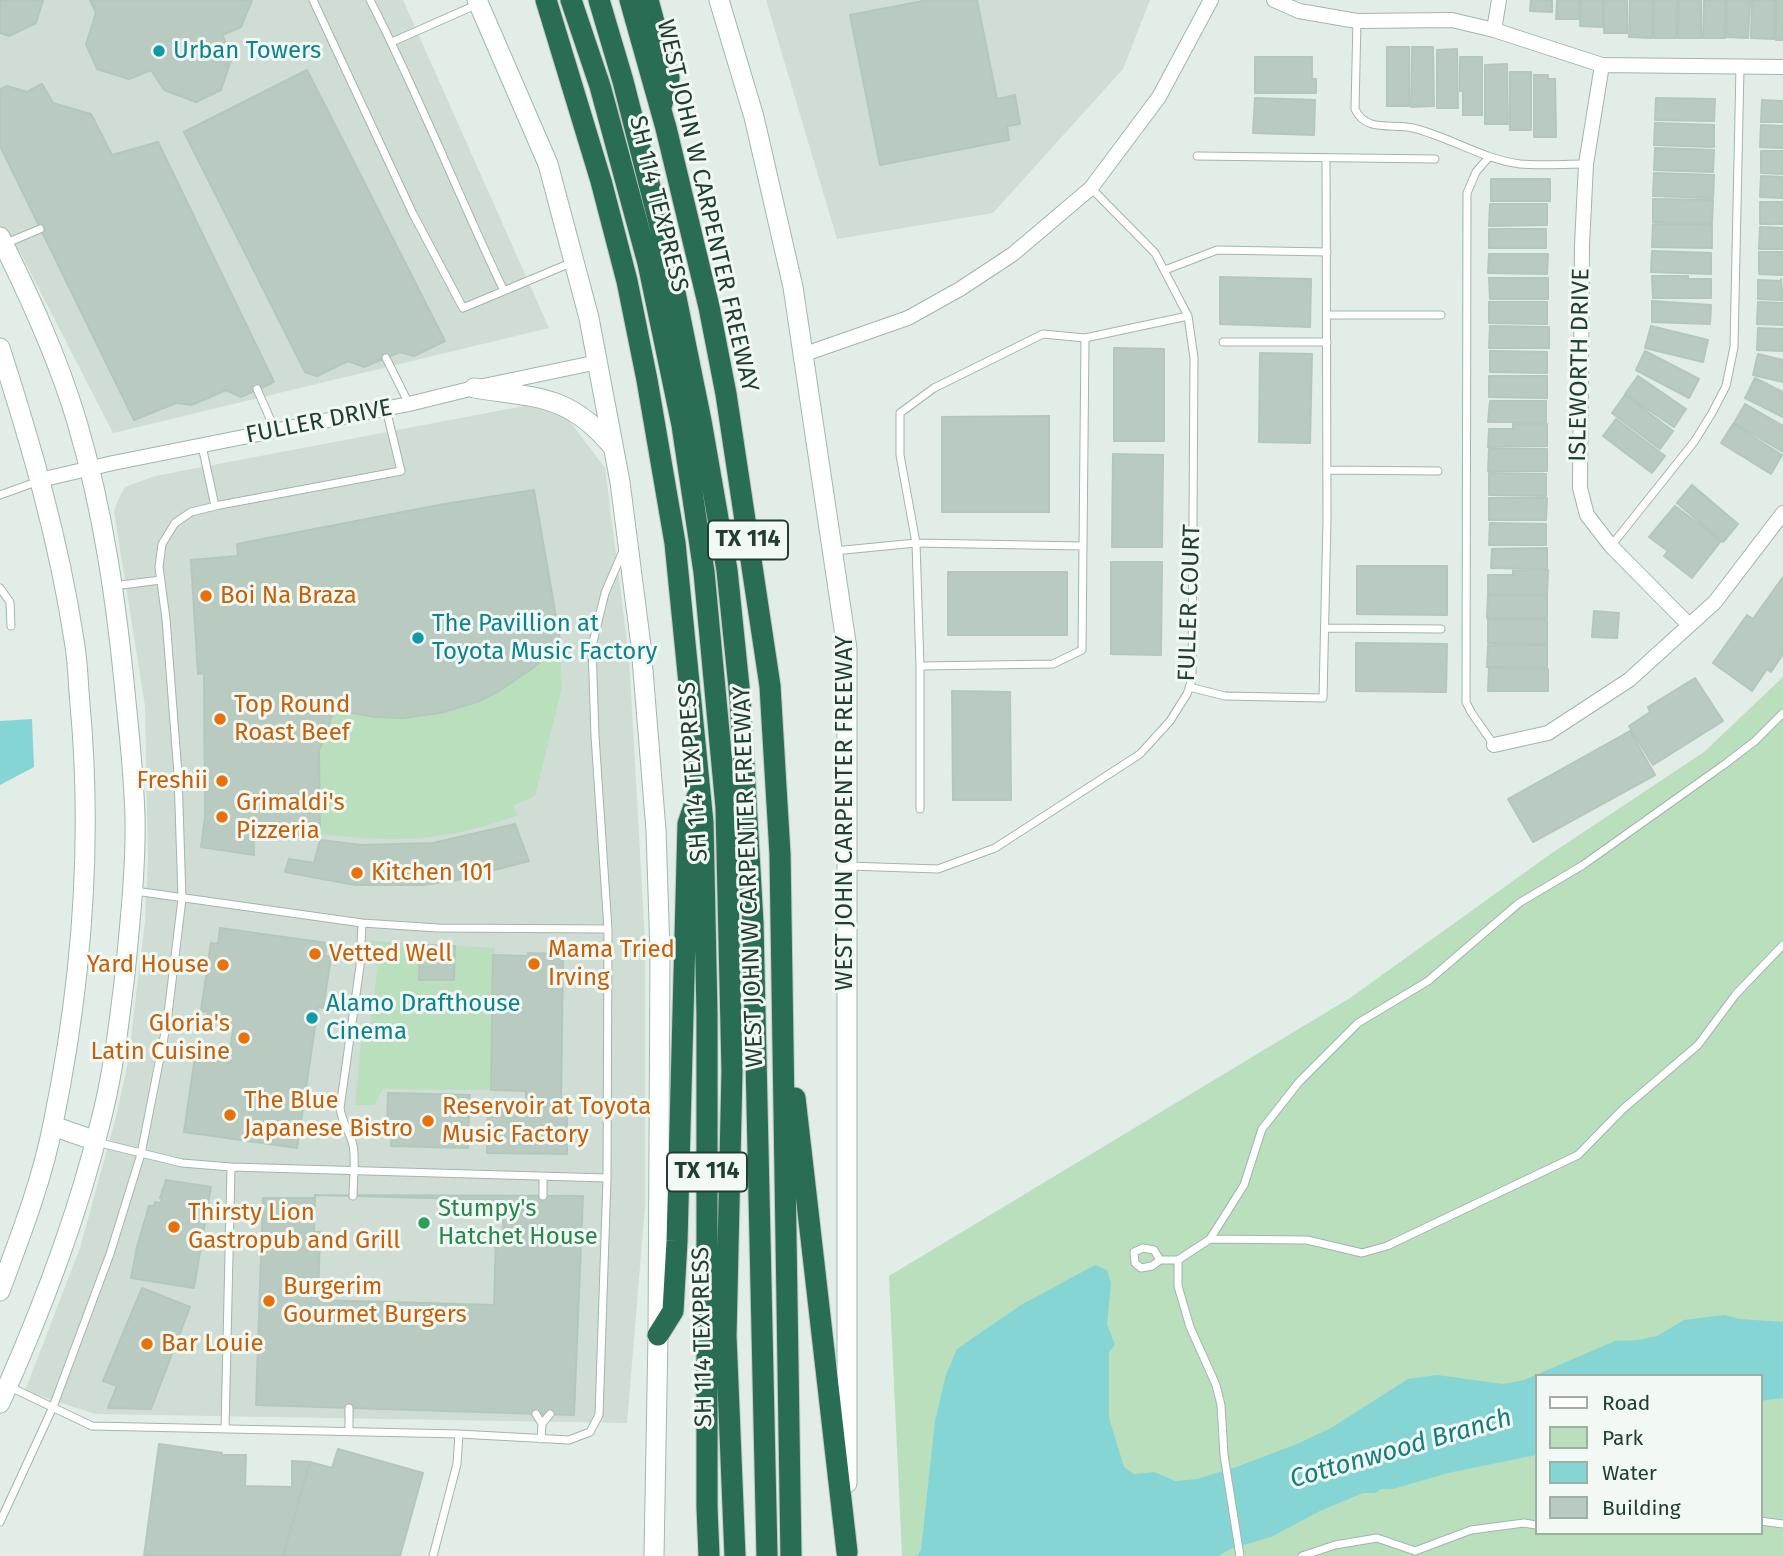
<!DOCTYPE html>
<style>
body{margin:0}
#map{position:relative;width:1783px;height:1556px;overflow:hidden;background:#e1ede6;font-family:"Fira Sans",sans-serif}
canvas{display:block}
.legend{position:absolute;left:1535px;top:1374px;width:228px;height:161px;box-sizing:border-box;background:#f2f9f4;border:2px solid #9eafa6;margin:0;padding:9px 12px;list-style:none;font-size:21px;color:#203f32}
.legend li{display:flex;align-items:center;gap:14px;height:35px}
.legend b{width:35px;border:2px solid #9eafa6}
</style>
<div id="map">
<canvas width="1783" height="1556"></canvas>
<ul class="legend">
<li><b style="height:9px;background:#fff"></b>Road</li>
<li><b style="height:19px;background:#b9dfbd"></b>Park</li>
<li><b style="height:19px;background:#86d5d5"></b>Water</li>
<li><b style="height:19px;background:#b9cbc1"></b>Building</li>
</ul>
</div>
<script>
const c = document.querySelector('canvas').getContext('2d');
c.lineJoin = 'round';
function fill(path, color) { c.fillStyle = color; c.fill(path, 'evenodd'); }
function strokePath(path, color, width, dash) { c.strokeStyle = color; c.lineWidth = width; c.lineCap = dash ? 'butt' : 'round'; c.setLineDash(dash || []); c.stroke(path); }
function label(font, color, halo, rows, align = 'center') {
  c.font = font + ' "Fira Sans",sans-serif'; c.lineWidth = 6; c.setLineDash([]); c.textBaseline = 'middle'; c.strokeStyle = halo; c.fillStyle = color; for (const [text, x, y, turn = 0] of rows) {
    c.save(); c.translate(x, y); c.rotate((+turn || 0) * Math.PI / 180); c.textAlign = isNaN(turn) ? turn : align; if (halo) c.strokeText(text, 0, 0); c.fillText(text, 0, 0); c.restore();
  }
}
const built = new Path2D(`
 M0,0H403L549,328L113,433L19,250L0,258Z
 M766,0H1150L1123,69L993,213L837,239Z
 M524,406L546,410L568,419L605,468L629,657L645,943V1206L627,1423L95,1414L25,1391L80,1248L116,1117L128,1062L145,921L148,858L145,706L114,511L118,500L125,487L155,476Z`);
const green = new Path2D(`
 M559,642L562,687L535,796L513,806L518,815C442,842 400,843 320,834L319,751L334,710C428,731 492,709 559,642Z
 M1783,677V1556H902L889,1276L1350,998L1552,853L1704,752ZM1536,1376H1760V1533H1536Z
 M372,941L495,948L491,1090L383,1089L374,1105H355L361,1044L368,1039L378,967L371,957Z`);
const water = new Path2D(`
 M32,719L34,767L0,785V721Z
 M1095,1265L1107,1270L1111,1283L1107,1324L1115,1345L1109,1352V1418L1124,1467L1134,1474L1154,1472L1175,1481L1197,1479L1239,1466L1297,1444L1331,1428L1408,1379L1437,1375L1503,1384L1524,1380L1615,1341L1638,1340L1657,1336L1684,1320L1724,1315L1740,1319L1783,1322V1398L1760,1401V1376H1536V1455L1448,1473L1393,1489H1381L1375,1493H1363L1320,1511L1271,1537L1230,1549L1219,1556H917L921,1550L935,1421L946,1375L957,1349L1021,1305Z`);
const building = new Path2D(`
 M0,0H43L36,23L9,36L0,33Z
 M90,0H252L241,27L222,35L232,57L221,90L196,102L164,90L151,70L129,79L97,69L86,44L96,13Z
 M928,0H977L997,99L1015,95L1020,124L1007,126L1009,140L880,165L850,15Z
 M1531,0H1552V12L1530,11Z
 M1557,0H1579V19H1556Z
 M1581,0H1603V27L1580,26Z
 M1604,0H1627V33H1604Z
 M1630,0H1653L1652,38L1629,37Z
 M1654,0H1677L1676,38H1654Z
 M1679,0H1701V38H1678Z
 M1704,0H1725V38H1703Z
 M1727,0H1750L1748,38L1726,37Z
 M1752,0H1775L1774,39L1751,38Z
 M1777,0H1783V40H1776Z
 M1387,47H1409V106H1387Z
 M1412,47H1433L1434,106L1411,107Z
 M1457,49L1458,108H1437V50Z
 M1255,57H1312V79H1316V93H1255Z
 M1460,57H1482V115H1463V91H1460Z
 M1507,64L1508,124H1485V65Z
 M307,70L445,341L414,356L400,352L364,367L348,361L317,376L305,372L184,132Z
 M1510,72H1531V130H1510Z
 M1534,75H1548V79H1555L1556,137H1534Z
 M42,84L53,103L91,114L112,155L158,142L274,382L241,397L226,390L192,405L176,403L134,420L0,146V89L7,86L27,92Z
 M1255,98L1315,100L1314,135L1253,133Z
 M1656,98L1715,99L1714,121L1655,120Z
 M1762,100L1783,101V122H1761Z
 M1655,123L1714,125V147L1654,145Z
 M1761,125L1783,126V148L1760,147Z
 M1655,148L1714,150L1713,172L1654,170Z
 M1761,151H1783V174L1761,173Z
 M1654,173L1714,175L1713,198L1653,196Z
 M1761,176L1783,177V198L1760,197Z
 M1491,179H1550V201H1491Z
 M1653,199L1713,200L1712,223L1653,222Z
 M1760,202H1783V224H1760Z
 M1490,204H1547V225L1489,226Z
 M1653,224L1712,225V248L1652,247Z
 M1760,227L1783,228V249H1759Z
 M1489,229H1546V248H1489Z
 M1652,251L1711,253V274L1651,272Z
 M1759,252H1783V275L1759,274Z
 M1489,254H1548L1547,274L1488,273Z
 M1652,276H1688V279H1711V298H1653Z
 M1220,277L1311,279L1310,327L1220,324Z
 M1489,278H1548V299H1490Z
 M1781,279L1783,300L1758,299V280L1781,281Z
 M1652,301L1711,305L1710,324L1652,322Z
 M1489,302H1547V324L1489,323Z
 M1758,302L1783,303V325L1757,324Z
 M1490,326L1549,327V348H1489Z
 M1651,326L1708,340L1703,362L1645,348Z
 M1758,328L1783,329V351L1757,350Z
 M1114,348L1164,349V441H1114Z
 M1490,351L1547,352V373L1490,372Z
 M1645,351L1699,379L1689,398L1636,370Z
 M1260,353L1312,354L1310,443L1259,442Z
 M1758,354L1783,360V382L1753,375Z
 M1489,376H1547V398L1489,397Z
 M1638,376L1686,409L1674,427L1625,394Z
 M1755,378L1783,392V417L1745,398Z
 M1625,395L1673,431L1660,449L1612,413Z
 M1490,401H1546V422H1488Z
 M1745,404L1783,426V452L1734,423Z
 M1049,416V512H942V417Z
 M1616,419L1665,456L1652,473L1603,436Z
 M1513,424H1547V446L1488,447L1489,429H1513Z
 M1733,424L1782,455L1771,474L1721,443Z
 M1489,449H1547V471H1488Z
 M1113,454L1163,455L1162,547H1112Z
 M1489,473L1546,474V496L1489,495Z
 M1692,485L1738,524L1723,542L1677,503Z
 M534,490L560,640L551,651L533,668L499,691L477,702L440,713L403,718L376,717L334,710L319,751L320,840L253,825L254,855L201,847L205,818L204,673L198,674L191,560L238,556L237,544L444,504Z
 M1489,498H1547L1546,520H1489Z
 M1675,506L1721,541L1692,578L1664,556L1668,551L1649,537Z
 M1490,523L1546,524V545H1489Z
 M1547,548V569L1491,568L1492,549Z
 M1111,562H1162L1161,655L1111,654Z
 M1357,566H1447V615L1357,614Z
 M1513,570H1548L1547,594H1488V575H1513Z
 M948,572H1067V635H948Z
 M1783,577V654L1771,672L1767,669L1752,691L1713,663L1747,615L1753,619Z
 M1488,595H1547V618H1487Z
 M1594,611L1619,613L1617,638L1592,637Z
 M1488,619L1547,620V644L1488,643Z
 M1356,643L1447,644L1446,692L1356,691Z
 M1488,645H1547V667H1487Z
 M1489,668L1548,669V691H1488Z
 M1695,678L1723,721L1653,765L1629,726L1650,712L1648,707Z
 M952,691L1010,692L1011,800H953Z
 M1630,731L1655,775L1533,842L1508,799Z
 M515,824L529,861L453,881L422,885H355L285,872L289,859L314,863L320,840L362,845L433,843Z
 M220,928L327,943L325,956L331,957L323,1008L318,1007L297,1148L184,1132L195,1057L228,1062L234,1024L207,1020L208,1012L201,1011L211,943L218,944Z
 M420,945L455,946L454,980H419Z
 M528,953L563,954L561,1105H567V1154L487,1153L488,1104L526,1105V1091L491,1090L493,955L528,956Z
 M388,1093L470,1095L469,1101H481V1111H469L468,1148L391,1146L392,1130H387Z
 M166,1180L211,1187L194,1288L131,1278L137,1247L149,1206H154L155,1202L161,1203L162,1199L160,1198Z
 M315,1195L583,1196L574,1415L256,1405L263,1198H315Z
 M315,1195L504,1200L503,1238H496L494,1305L318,1300L320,1232H314Z
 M142,1288L190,1307L151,1409L108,1408L117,1386L103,1381Z
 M159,1444L222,1453V1455H246L245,1486L292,1487V1461L310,1462L283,1556H144Z
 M338,1449L423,1473L400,1556H283L310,1462L332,1468Z`);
const service = new Path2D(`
 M313,0L413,214L463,308L573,262
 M370,0C419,95 458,195 504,291
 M1357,21L1355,109C1366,133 1392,123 1413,128C1450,137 1482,159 1520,164C1541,166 1564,164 1585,164
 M392,42L478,4
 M1197,156L1435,159
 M1488,158L1476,172L1467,193L1466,702L1471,712L1494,745
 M4,244L40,229
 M1165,270L1217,250L1327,252
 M1328,315H1441
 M1223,342H1327
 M386,358L409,404
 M257,389L275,430
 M202,446L215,506
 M1327,470L1438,471
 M0,495L39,481
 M1083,546L916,543L900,455V413L934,388L1043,334L1085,338L1188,316
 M1611,546L1694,442L1712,413L1726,386L1734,347L1740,67
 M834,551L916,543L920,666V809
 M113,586L161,580
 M0,588L10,602L11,626
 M1325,628L1441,629
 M920,666L1053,664L1082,650L1085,338
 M1189,687L1225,696L1323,698L1327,519L1326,158
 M848,866L938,869L995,848L1140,754L1170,721L1187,694L1192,680L1194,358L1188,316L1155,253L1091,188
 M135,891L362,923L438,928L608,929
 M96,1142L182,1163L231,1167L607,1178
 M543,1177V1196
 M353,1196C353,1180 356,1161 353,1145C350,1132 342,1123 340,1108L360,966L362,923
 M1210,1239L1244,1185L1262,1129L1299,1082L1358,1023L1428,981L1519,903L1583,865L1725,764L1755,741L1783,713
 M1160,1260L1154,1250L1143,1248L1134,1252L1135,1263L1141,1268L1152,1266L1160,1260H1178
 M8,1386L92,1426L459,1434L569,1440L590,1432L599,1415L607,1178L608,929L595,736L592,646L605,593L623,551
 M349,1408V1432
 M536,1414L542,1424L541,1439
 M542,1424L550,1414
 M225,1429L231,1167
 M1760,1521L1783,1524
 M0,1522L53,1407L110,1254L141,1154L167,1022L182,899L178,774L166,619L159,567L162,544L175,523L191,512L220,505L401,471L386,409
 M433,1556L457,1464L459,1434
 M1240,1556L1224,1455L1221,1405L1216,1385L1190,1327L1178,1286V1260L1210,1239L1307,1240L1362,1253L1387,1246L1578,1155L1623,1109L1698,1045L1736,994L1783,945
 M1302,1556L1335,1545L1377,1538L1415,1551L1471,1530L1524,1523L1536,1525`);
const minor = new Path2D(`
 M1274,0L1299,11L1357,21L1452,20L1494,30L1602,65L1783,67
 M1494,30L1499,0
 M1602,65L1586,164L1582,245L1580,488L1587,515L1611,546L1689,625
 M805,354L908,318L960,289L1013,254L1091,188L1159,97L1211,0
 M40,480L113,463L409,404L474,388L598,362
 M1494,745L1548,733L1629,680L1715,602L1783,513`);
const secondary = new Path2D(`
 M477,0L548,164L589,318L620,482L641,646L656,830L660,953L658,1335L654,1556
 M719,0L754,117L793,287L847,649V1483
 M0,237C30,297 58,358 77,422C104,513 117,607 126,702C130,740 134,779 135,817C136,869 130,922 125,974C119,1024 113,1075 100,1124C76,1221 41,1312 0,1403
 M0,348C31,444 59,541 74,640C78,661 78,683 80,704C93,847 82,984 53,1124C42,1181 20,1237 0,1291
 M474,388C537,398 569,394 613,447
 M53,1126L96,1141`);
const motorway = new Path2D(`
 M546,0L601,181L627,281L647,380L675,543L703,823L707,1014V1507L709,1556
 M571,0L600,86L648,263L682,425L704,572L726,807L732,1071L726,1336L735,1556
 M599,0L623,81L668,258L701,421L727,570L740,697L753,923L767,1556
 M630,0L666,128L709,307L726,394L770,686L780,854L791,1556
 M648,0L669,78L661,107
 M795,1098L847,1552
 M658,1335L673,1311L677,1241L688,824L697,797`);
const markers = [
 [159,51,7,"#0f9aa8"],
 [206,596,7,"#e8710a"],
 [418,638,7,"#0f9aa8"],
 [220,719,7,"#e8710a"],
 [222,781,7,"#e8710a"],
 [222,817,7,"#e8710a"],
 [357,873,7,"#e8710a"],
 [315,954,7,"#e8710a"],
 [534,964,7,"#e8710a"],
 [223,965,7,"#e8710a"],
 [312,1018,7,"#0f9aa8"],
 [244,1038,7,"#e8710a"],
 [230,1115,7,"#e8710a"],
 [428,1121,7,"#e8710a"],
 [424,1223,7,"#2e9e5b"],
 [174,1227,7,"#e8710a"],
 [269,1301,7,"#e8710a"],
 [147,1344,7,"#e8710a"]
];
const shields = [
 [748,540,80],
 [707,1172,80]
];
const shieldNames = [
 ["TX 114",748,540],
 ["TX 114",707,1172]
];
const cultureNames = [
 ["Urban Towers",173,51],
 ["The Pavillion at",432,624],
 ["Toyota Music Factory",432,652],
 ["Alamo Drafthouse",326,1004],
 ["Cinema",326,1032]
];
const streetNames = [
 ["SH 114 TEXPRESS",658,204,76],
 ["WEST JOHN W CARPENTER FREEWAY",707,206,77],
 ["ISLEWORTH DRIVE",1580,365,-89],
 ["FULLER DRIVE",319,422,-11],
 ["FULLER COURT",1190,603,-88],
 ["SH 114 TEXPRESS",694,772,-94],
 ["WEST JOHN CARPENTER FREEWAY",845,813,-90],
 ["WEST JOHN W CARPENTER FREEWAY",749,877,-92],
 ["SH 114 TEXPRESS",703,1337,-91]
];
const foodNames = [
 ["Boi Na Braza",220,596],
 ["Top Round",234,705],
 ["Roast Beef",234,733],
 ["Freshii",208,781,"right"],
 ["Grimaldi's",236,803],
 ["Pizzeria",236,831],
 ["Kitchen 101",371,873],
 ["Mama Tried",548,950],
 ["Irving",548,978],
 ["Vetted Well",329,954],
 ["Yard House",209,965,"right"],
 ["Gloria's",230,1024,"right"],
 ["Latin Cuisine",230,1052,"right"],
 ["The Blue",244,1101],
 ["Japanese Bistro",244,1129],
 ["Reservoir at Toyota",442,1107],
 ["Music Factory",442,1135],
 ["Thirsty Lion",188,1213],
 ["Gastropub and Grill",188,1241],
 ["Burgerim",283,1287],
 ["Gourmet Burgers",283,1315],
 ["Bar Louie",161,1344]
];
const leisureNames = [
 ["Stumpy's",438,1209],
 ["Hatchet House",438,1237]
];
const waterNames = [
 ["Cottonwood Branch",1401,1449,-16]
];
fill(built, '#cfddd5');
fill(green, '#b9dfbd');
fill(water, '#86d5d5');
fill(building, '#b9cbc1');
strokePath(building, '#b3c7bc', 2);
strokePath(service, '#a3b5ac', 9);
strokePath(minor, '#a3b5ac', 16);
strokePath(secondary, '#9fb9ac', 21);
strokePath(motorway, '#c1c9c6', 23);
strokePath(service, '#fff', 7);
strokePath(minor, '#fff', 14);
strokePath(secondary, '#fff', 19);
strokePath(motorway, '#2a6d55', 21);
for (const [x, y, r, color] of markers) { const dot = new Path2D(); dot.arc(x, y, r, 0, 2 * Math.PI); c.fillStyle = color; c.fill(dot); strokePath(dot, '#f2f9f4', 2.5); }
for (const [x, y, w] of shields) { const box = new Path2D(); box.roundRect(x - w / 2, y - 19.5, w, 39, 5); c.fillStyle = '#f2f9f4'; c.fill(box); strokePath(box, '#203f32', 2); }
label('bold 23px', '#203f32', null, shieldNames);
label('24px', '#0d838f', '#f2f9f4', cultureNames, 'left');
label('24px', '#203f32', '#f2f9f4', streetNames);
label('24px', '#c56008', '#f2f9f4', foodNames, 'left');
label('24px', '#27864d', '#f2f9f4', leisureNames, 'left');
label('italic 26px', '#167d7f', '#f2f9f4', waterNames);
</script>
